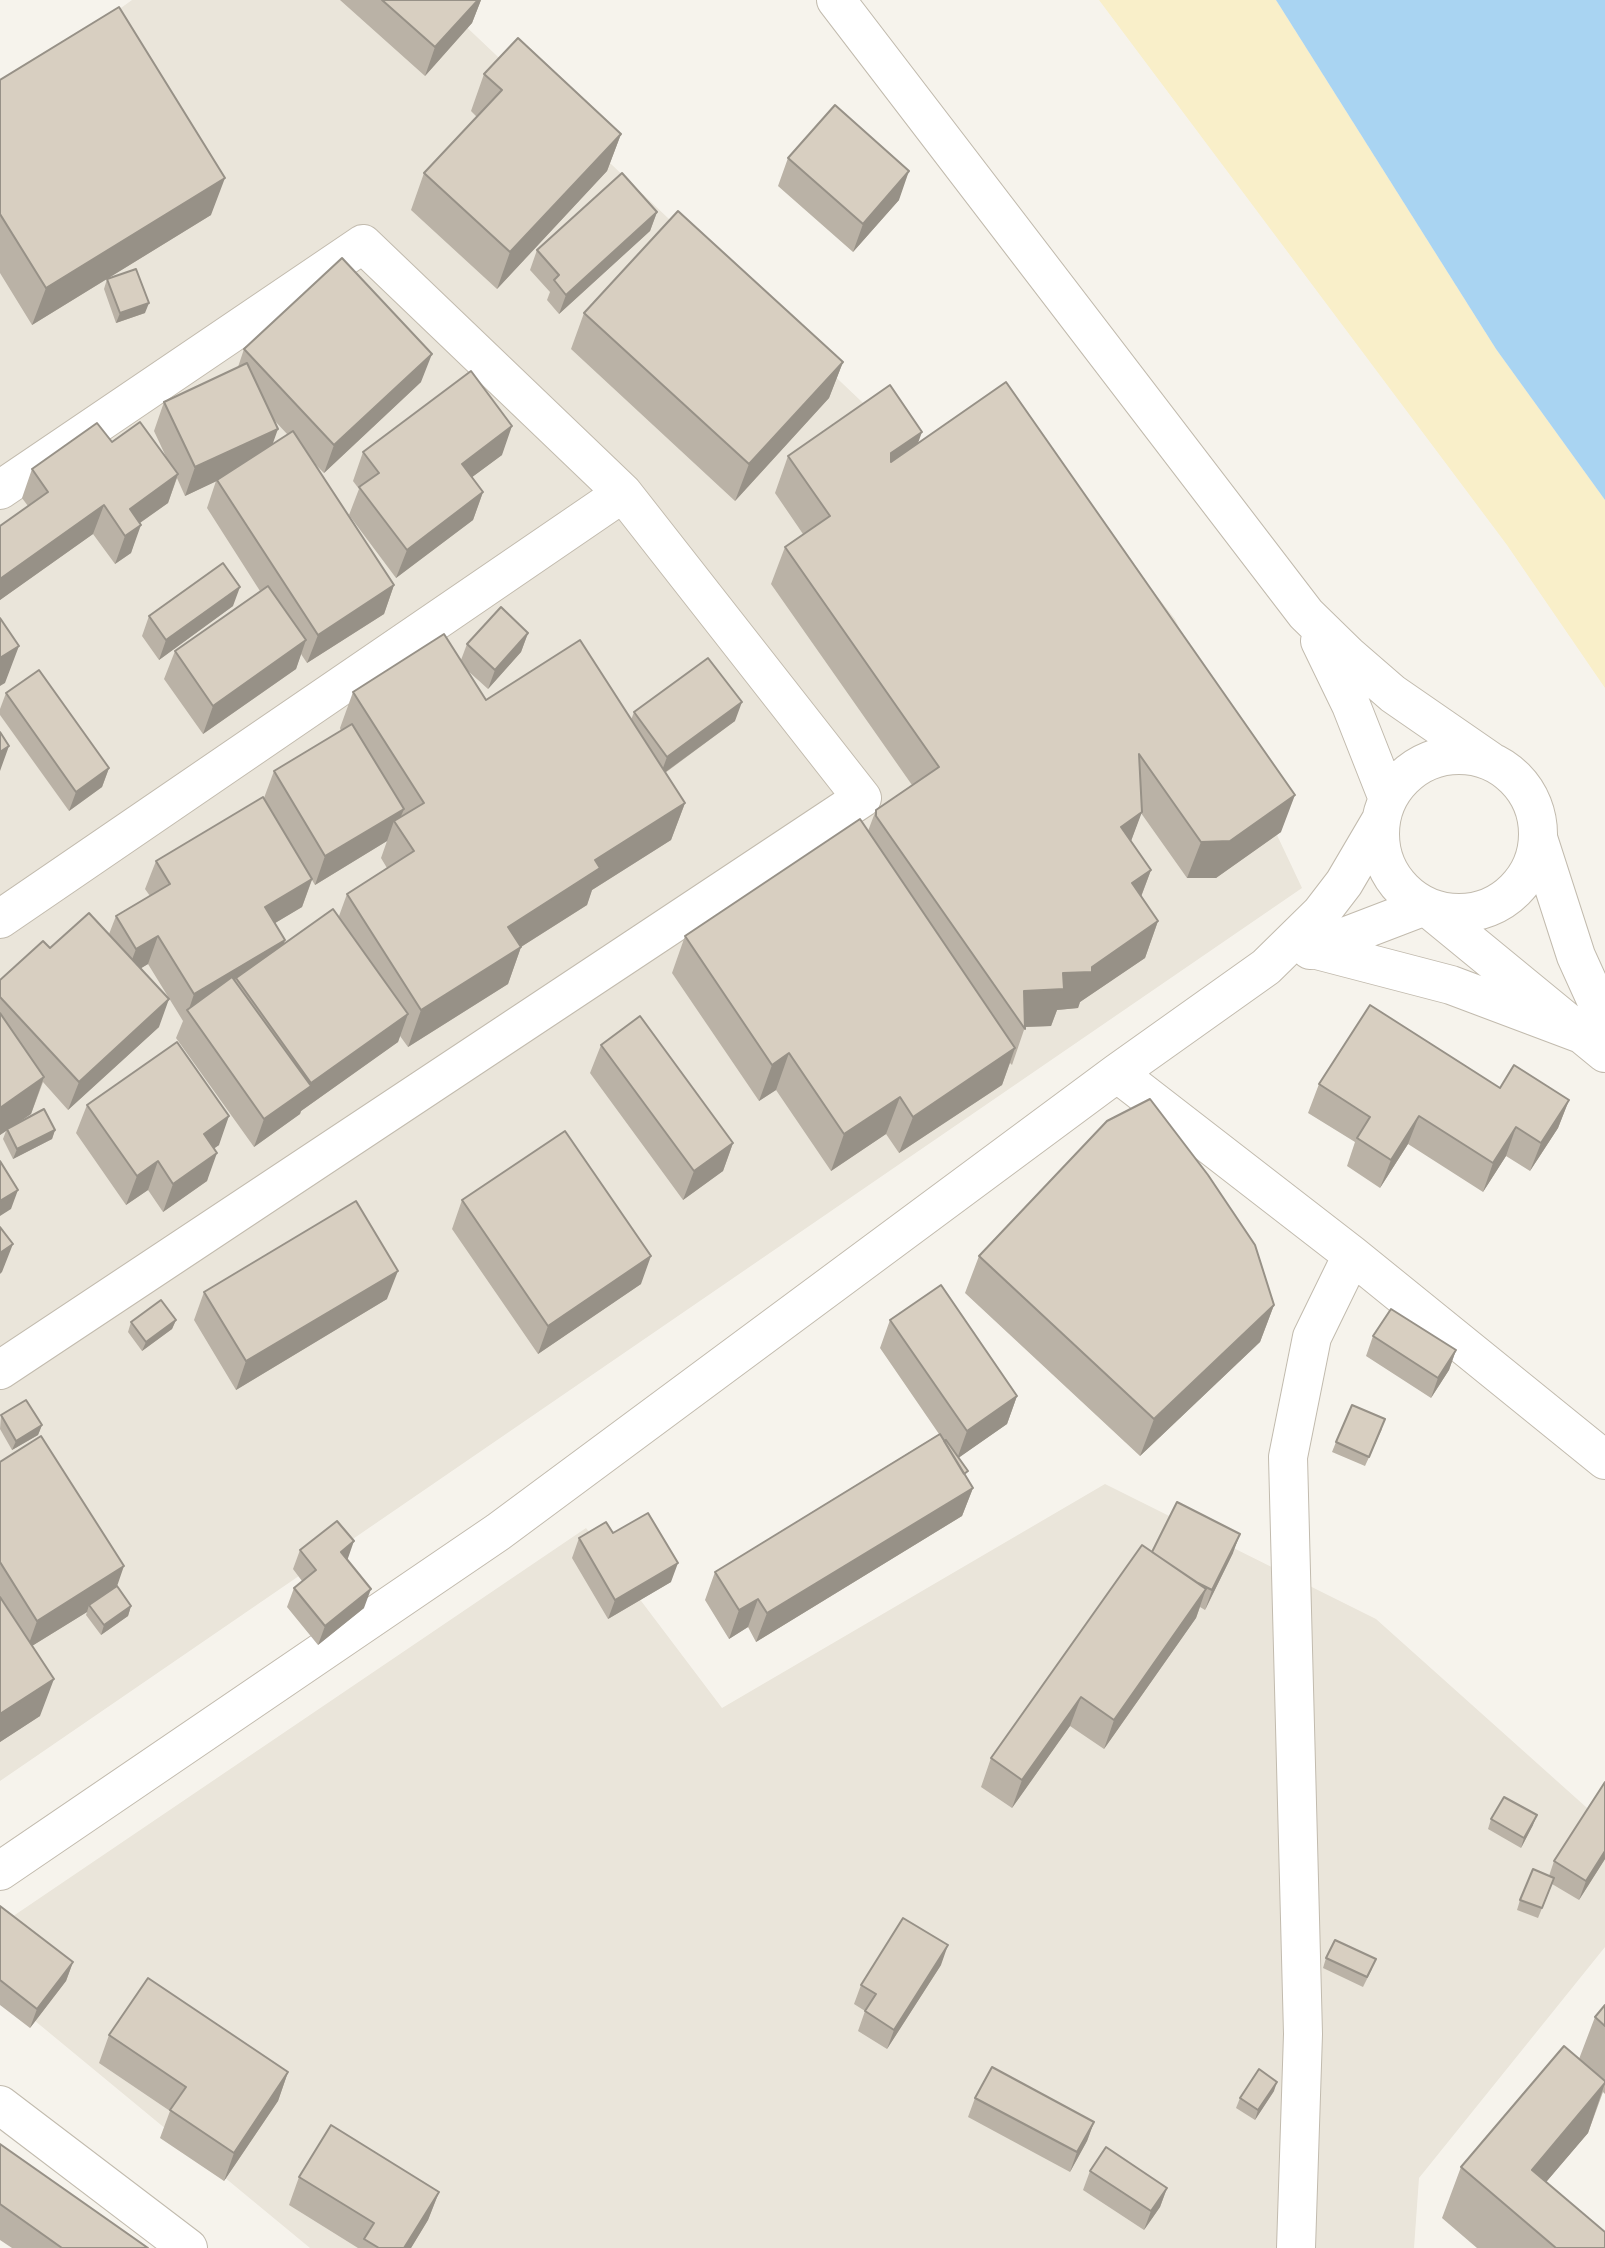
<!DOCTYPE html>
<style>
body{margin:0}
canvas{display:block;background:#f6f3ec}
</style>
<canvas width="1605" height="2248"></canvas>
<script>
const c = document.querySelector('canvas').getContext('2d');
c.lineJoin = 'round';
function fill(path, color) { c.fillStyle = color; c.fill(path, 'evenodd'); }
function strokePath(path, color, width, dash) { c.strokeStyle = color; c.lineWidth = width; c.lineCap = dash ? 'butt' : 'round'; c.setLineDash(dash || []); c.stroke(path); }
const residential = new Path2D(`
 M132,0H438L938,474L1011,411L1175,619L1302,888L0,1781V95Z
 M1105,1484L1376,1619L1605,1824V1947L1419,2178L1414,2248H310L0,1992V1925L586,1528L722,1708Z`);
const sand = new Path2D(`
 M1099,0H1276L1496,349L1605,500V688L1507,545Z`);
const water = new Path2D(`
 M1276,0H1605V500L1496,349Z`);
const minor = new Path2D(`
 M836,0L1306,614L1348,655L1393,694L1490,761
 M0,490L363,244L623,493L862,798L0,1370
 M1320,641L1351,705L1388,799
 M1380 834a79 79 0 1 1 158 0a79 79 0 1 1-158 0Z
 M1539,841L1576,956L1605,1020
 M1427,907L1605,1053
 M0,919L623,493
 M1313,949L1451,985L1584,1035
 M1310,950L1425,906
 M1117,1073L1352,1255L1605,1460
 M0,1871L498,1532L1117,1073L1266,967L1321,913L1344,883L1381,820
 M0,2105L188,2248
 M1296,2248L1303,2034L1288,1457L1312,1337L1352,1255`);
const wall = new Path2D(`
 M340,0H481L472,23L425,76Z
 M484,74L621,134L607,171L497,289L411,210L424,173L477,117L471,111Z
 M0,80L211,215L32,325L0,273Z
 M788,158L899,200L853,252L778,186Z
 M657,212L650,231L559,314L547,300L550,292L530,270L537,250Z
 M107,279L145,313L116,323L104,289Z
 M584,313L843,362L829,398L735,501L571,349Z
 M244,349L421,382L324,473L314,463L394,585L384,614L307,663L301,654L296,669L203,734L164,679L175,651L260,591L207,508L216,481L185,496L177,478L168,503L140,523L131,553L115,564L93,534L0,600V526L28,506L22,498L32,469L112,442L168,461L154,431L164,402L238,367ZM274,420L288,435L273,444Z
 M918,443L1281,832L1216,878H1187L1141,813L1131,841L1151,870L1141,897L1158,921L1145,958L1080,1002L1078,1008L1057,1010L1051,1026L1025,1027L1012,1065L1010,1063L1002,1085L899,1153L886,1134L831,1171L776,1090L759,1101L672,973L685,936L868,831L876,810L912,785L771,584L785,547L803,534L775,493L788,456Z
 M363,452L502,455L472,477L483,492L473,520L396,578L349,515L359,489L353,481Z
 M233,606L159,660L142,636L149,616Z
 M528,633L521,652L488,689L467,670L486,700L631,720L634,712L735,721L665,773L685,803L671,840L592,890L587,905L521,947L508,984L408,1047L400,1036L398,1042L301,1111L300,1114L254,1147L176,1038L183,1021L148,964L141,968L159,1027L68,1110L43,1082L31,1114L14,1125L55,1130L52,1139L13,1159L3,1139L6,1131L0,1135V980L50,948L109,934L116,916L150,896L145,889L156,861L264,798L274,771L341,731L340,728L353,692L461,660L467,644ZM387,841L381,858L387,868L347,894L339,916L284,944L285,940L275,923L302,907L312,880L315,885Z
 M6,693L109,768L102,787L69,811L0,715V709Z
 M601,1045L733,1143L723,1171L683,1200L590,1073Z
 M1319,1084L1500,1088L1569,1100L1558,1128L1530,1171L1506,1156L1483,1192L1408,1144L1380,1188L1347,1166L1355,1142L1308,1113Z
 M87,1105L219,1145L214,1148L207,1181L163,1212L148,1190L126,1205L76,1133Z
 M462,1200L641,1284L538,1354L452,1229Z
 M979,1256L1274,1305L1260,1342L1140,1456L965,1293Z
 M204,1292L387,1299L236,1390L194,1320Z
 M176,1320L172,1329L142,1351L128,1332L131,1322Z
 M890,1320L1017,1396L1007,1424L959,1457L966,1477L973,1488L962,1516L756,1642L748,1627L729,1639L705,1600L715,1572L939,1434L880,1348Z
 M1373,1336L1456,1350L1449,1370L1431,1398L1366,1356Z
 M1,1415L42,1425L38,1435L12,1450L0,1429Z
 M1382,1429L1365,1466L1332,1452L1336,1442Z
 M0,1462L117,1586L131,1606L128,1616L101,1635L86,1615L87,1612L32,1646L40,1716L0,1742Z
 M613,1533L671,1582L608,1619L572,1558L579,1538Z
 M300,1550L347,1560L364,1608L318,1645L287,1607L294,1588L302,1581L293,1569Z
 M1152,1552L1233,1553L1205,1610L1200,1607L1196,1618L1104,1749L1070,1726L1012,1808L981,1787L991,1758Z
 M1491,1819L1533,1825L1521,1848L1488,1829Z
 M1605,1859L1579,1900L1552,1884L1538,1918L1517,1910L1520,1900L1549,1876L1554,1861Z
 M0,1906L73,1962L66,1981L30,2028L0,2005Z
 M1326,1958L1372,1969L1363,1987L1323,1968Z
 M941,1965L887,2049L858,2031L865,2011L854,2004L861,1985Z
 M1605,2005V2094L1603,2092L1588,2133L1546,2182L1605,2248H1477L1442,2218L1461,2167L1579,2059L1595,2017Z
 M109,2035L288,2072L278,2101L224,2181L160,2138L170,2111L99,2063Z
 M1274,2091L1255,2120L1236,2108L1240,2098Z
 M975,2098L1094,2122L1087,2141L1070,2172L968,2117Z
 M0,2144L148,2248H12L0,2240Z
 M1090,2171L1167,2188L1160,2207L1144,2230L1083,2190Z
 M299,2177L439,2192L428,2220L411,2248H358L289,2205Z`);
const shadedWall = new Path2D(`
 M478,0H481L472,23L425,76L435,47Z
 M621,134L607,171L497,289L510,252Z
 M909,171L899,200L853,252L863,224Z
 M225,178L211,215L32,325L46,288Z
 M657,212L650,231L559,314L566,295Z
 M149,303L145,313L116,323L120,313Z
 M432,354L421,382L324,473L334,445Z
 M843,362L829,398L735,501L749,464Z
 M512,426L502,455L452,492L462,464Z
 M278,429L268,457L185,496L195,467Z
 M922,432L909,468L877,490L891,453Z
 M178,474L168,503L124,534L130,509Z
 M483,492L473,520L396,578L407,550Z
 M104,505L93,534L0,600V579Z
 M141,525L131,553L115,564L125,536Z
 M394,585L384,614L307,663L318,635Z
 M240,587L233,606L159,660L166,640Z
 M528,633L521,652L488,689L495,670Z
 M306,640L296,669L203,734L213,706Z
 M19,646L5,683L0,686V658Z
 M742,702L735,721L660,776L667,757Z
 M9,746L0,771V752Z
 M109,768L102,787L69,811L76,792Z
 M1295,795L1281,832L1216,878H1187L1201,842Z
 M685,803L671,840L592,890L587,905L494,964L508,927L595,860Z
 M404,809L397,826L394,821L387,841L315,885L325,856Z
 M1142,812L1128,849L1121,827Z
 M1151,870L1137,907L1132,883Z
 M312,879L302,907L255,935L265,907Z
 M1158,921L1145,958L1080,1002L1078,1008L1057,1010L1051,1026L1024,1027V991L1063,973L1092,967Z
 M158,936L148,964L125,978L136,949Z
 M285,940L275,969L236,978L230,995L188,1012L194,994Z
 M521,947L508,984L408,1047L421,1010Z
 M169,999L159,1027L68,1110L79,1082Z
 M408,1014L398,1042L301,1111L300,1114L254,1147L264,1119L310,1086L311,1083Z
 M1015,1048L1002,1085L899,1153L913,1117Z
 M789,1053L776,1090L759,1101L772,1065Z
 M44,1077L31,1114L0,1135V1108Z
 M900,1097L886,1134L831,1171L844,1134Z
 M1569,1100L1558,1128L1530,1171L1541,1143Z
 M229,1116L219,1145L194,1163L204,1134Z
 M1419,1116L1408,1144L1380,1188L1391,1160Z
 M1516,1127L1506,1156L1483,1192L1493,1163Z
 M55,1130L52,1139L13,1159L17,1149Z
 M733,1143L723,1171L683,1200L694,1171Z
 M217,1153L207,1181L163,1212L173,1184Z
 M158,1161L148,1190L126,1205L137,1176Z
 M18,1190L11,1209L0,1216V1201Z
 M13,1244L2,1272L0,1274V1253Z
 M651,1256L641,1284L538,1354L548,1326Z
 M398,1271L387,1299L236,1390L246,1361Z
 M1274,1305L1260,1342L1140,1456L1154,1419Z
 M176,1320L172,1329L142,1351L146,1342Z
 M1456,1350L1449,1370L1431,1398L1438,1378Z
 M1017,1396L1007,1424L957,1459L967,1431Z
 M42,1425L38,1435L12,1450L16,1441Z
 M973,1488L962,1516L756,1642L767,1613Z
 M1240,1534L1233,1553L1205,1610L1212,1590Z
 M354,1541L347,1561L341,1552Z
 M678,1563L671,1582L608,1619L615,1600Z
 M124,1566L114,1595L89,1605L87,1612L27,1649L37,1621Z
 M371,1589L364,1608L318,1645L325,1626Z
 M1206,1589L1196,1618L1104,1749L1114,1720Z
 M758,1599L748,1627L729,1639L739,1610Z
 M131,1606L128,1616L101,1635L104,1625Z
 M54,1679L40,1716L0,1742V1714Z
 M1081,1697L1070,1726L1012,1808L1022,1780Z
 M1537,1815L1533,1825L1521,1848L1524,1838Z
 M1605,1851V1859L1579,1900L1586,1881Z
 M948,1945L941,1965L887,2049L894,2030Z
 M73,1962L66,1981L30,2028L37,2009Z
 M288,2072L278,2101L224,2181L234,2153Z
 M1277,2082L1274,2091L1255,2120L1258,2110Z
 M1605,2083L1588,2133L1518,2215L1532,2170Z
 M1094,2122L1087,2141L1070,2172L1077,2152Z
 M1167,2188L1160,2207L1144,2230L1151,2211Z
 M439,2192L428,2220L411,2248H404Z`);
const building = new Path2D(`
 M382,0H478L435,47Z
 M119,7L225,178L46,288L0,214V80Z
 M518,38L621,134L510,252L424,173L502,90L484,74Z
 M835,105L909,171L863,224L788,158Z
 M622,173L657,212L566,295L554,280L559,275L537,250Z
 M678,211L843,362L749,464L584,313Z
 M342,258L432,354L334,445L244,349Z
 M136,269L149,303L120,313L107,279Z
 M247,363L278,429L195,467L164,402Z
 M471,371L512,426L462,464L483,492L407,550L359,487L379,473L363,452Z
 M1006,382L1295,795L1230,841L1201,842L1139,754L1142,812L1121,827L1151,870L1132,883L1158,921L1092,967V972L1063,973L1064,989L1024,991L1025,1029L876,816V810L939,767L785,547L830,516L788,456L890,385L922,432L891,453V462Z
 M140,422L178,474L130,509L141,525L125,536L104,505L0,579V526L48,492L32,469L97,423L112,442Z
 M293,431L394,585L318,635L217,480Z
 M223,563L240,587L166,640L149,616Z
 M268,586L306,640L213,706L175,651Z
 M501,607L528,633L495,670L467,644Z
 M0,618L19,646L0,658Z
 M444,634L486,700L580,640L685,803L595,860L600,868L508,927L521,947L421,1010L347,894L414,851L394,821L424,803L353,692Z
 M708,658L742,702L667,757L634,712Z
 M39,670L109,768L76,792L6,693Z
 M352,724L404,809L325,856L274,771Z
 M0,732L9,746L0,752Z
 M263,797L312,879L265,907L285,940L194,994L158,936L136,949L116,916L170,884L156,861Z
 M860,819L1015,1048L913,1117L900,1097L844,1134L789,1053L772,1065L685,936Z
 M333,909L408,1014L311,1083L236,978Z
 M89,913L169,999L79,1082L0,997V980L43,941L50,948Z
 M232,977L311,1086L264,1119L187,1010Z
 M1370,1005L1500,1088L1514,1065L1569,1100L1541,1143L1516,1127L1493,1163L1419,1116L1391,1160L1357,1138L1370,1117L1319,1084Z
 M0,1013L44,1077L0,1108Z
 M640,1016L733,1143L694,1171L601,1045Z
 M177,1042L229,1116L204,1134L217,1153L173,1184L158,1161L137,1176L87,1105Z
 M1150,1099L1208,1175L1255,1245L1274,1305L1154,1419L979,1256L1107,1121Z
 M44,1109L55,1130L17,1149L7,1129Z
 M565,1131L651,1256L548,1326L462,1200Z
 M0,1161L18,1190L0,1201Z
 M356,1201L398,1271L246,1361L204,1292Z
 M0,1227L13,1244L0,1253Z
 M941,1285L1017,1396L967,1431L890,1320Z
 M161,1300L176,1320L146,1342L131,1322Z
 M1391,1309L1456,1350L1438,1378L1373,1336Z
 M26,1400L42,1425L16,1441L1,1415Z
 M1352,1405L1385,1419L1369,1457L1336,1442Z
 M940,1434L973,1488L767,1613L758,1599L739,1610L715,1572Z
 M41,1436L124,1566L37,1621L0,1562V1462Z
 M946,1440L968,1471L964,1474L944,1441Z
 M1177,1502L1240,1534L1212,1590L1198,1583L1152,1552Z
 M648,1513L678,1563L615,1600L579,1538L606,1522L613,1533Z
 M337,1521L354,1541L341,1552L371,1589L325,1626L294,1588L316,1570L300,1550Z
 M1142,1545L1206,1589L1114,1720L1081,1697L1022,1780L991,1758Z
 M117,1586L131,1606L104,1625L89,1605Z
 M0,1597L54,1679L0,1714Z
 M1605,1782V1851L1586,1881L1554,1861Z
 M1504,1797L1537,1815L1524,1838L1491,1819Z
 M1533,1869L1554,1878L1542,1908L1520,1900Z
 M0,1906L73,1962L37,2009L0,1980Z
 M903,1918L948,1945L894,2030L865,2011L876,1994L861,1985Z
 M1335,1940L1376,1959L1367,1977L1326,1958Z
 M148,1978L288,2072L234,2153L170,2110L186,2087L109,2035Z
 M1605,2005V2026L1595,2017Z
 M1564,2046L1605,2081V2083L1532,2170L1605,2232V2248H1556L1461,2167Z
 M992,2067L1094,2122L1077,2152L975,2098Z
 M1259,2069L1277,2082L1258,2110L1240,2098Z
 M331,2125L439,2192L404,2248H379L364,2239L374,2223L299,2177Z
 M0,2144L148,2248H62L0,2204Z
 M1106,2147L1167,2188L1151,2211L1090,2171Z`);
fill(residential, '#eae5da');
fill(sand, '#f9efc9');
fill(water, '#a9d4f2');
strokePath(minor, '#c2bbae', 40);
strokePath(minor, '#fff', 38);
fill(wall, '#bab2a6');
fill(shadedWall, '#979187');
fill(building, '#d8cfc1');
strokePath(building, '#979187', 2);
</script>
